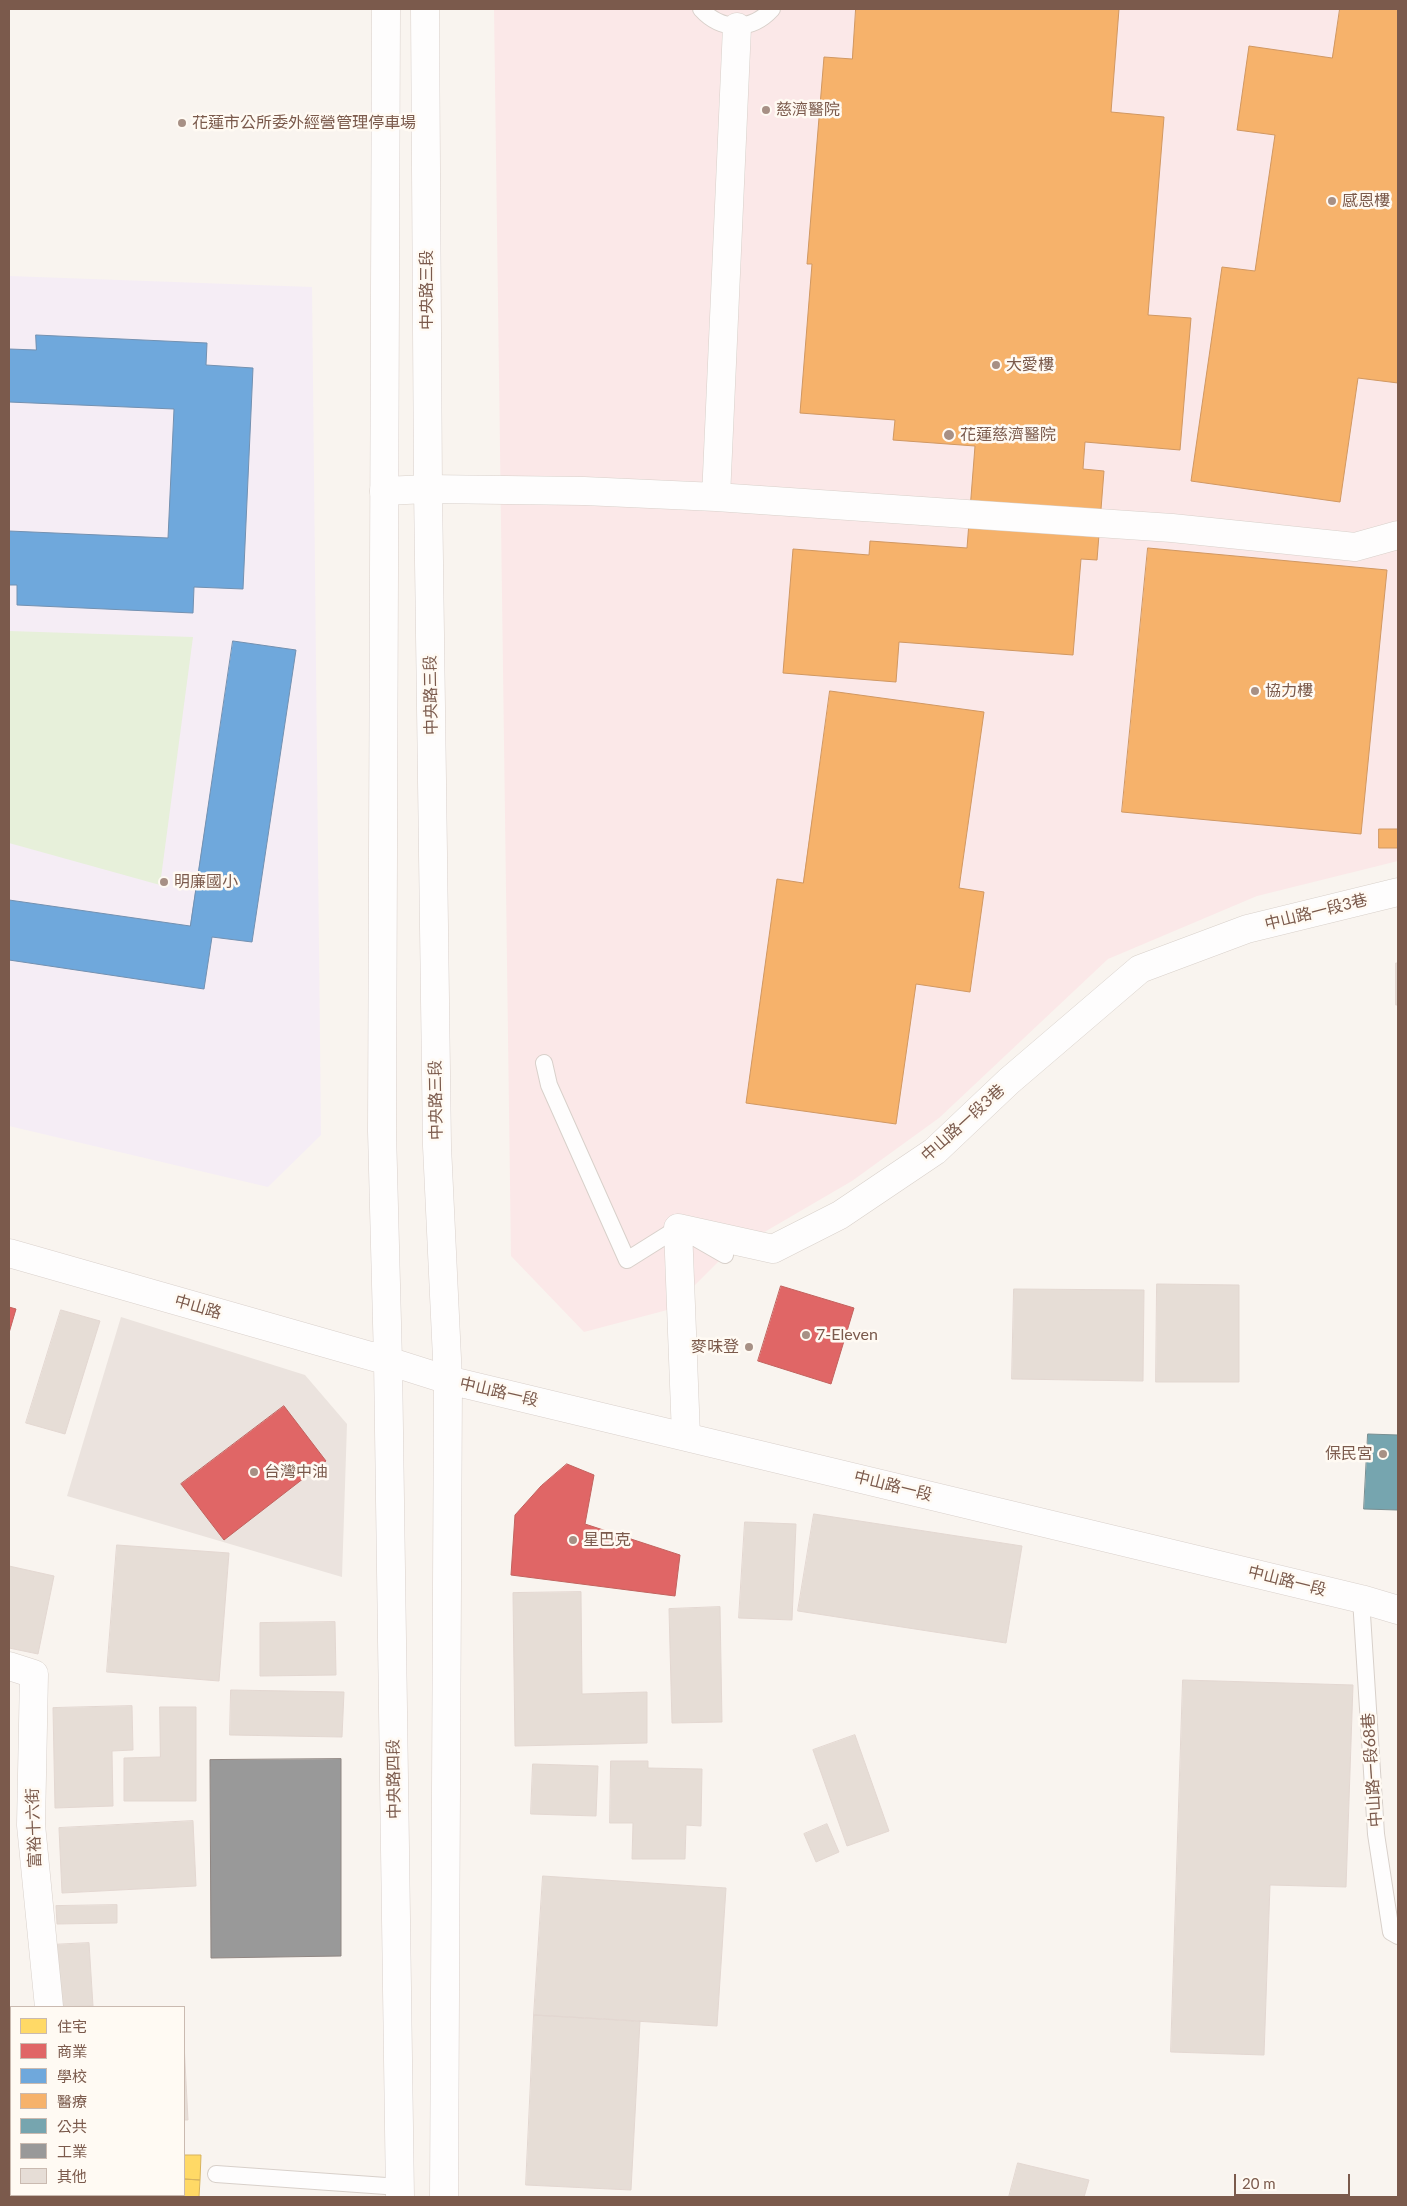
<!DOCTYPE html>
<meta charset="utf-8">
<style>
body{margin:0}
#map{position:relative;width:1407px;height:2206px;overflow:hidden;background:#f9f4ef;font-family:Lato,"Noto Sans TC",sans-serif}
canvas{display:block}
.frame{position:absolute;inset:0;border:10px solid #7b5a4c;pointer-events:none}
.legend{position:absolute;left:10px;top:2006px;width:175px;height:190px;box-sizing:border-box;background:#fffaf3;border:1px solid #cabab0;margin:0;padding:6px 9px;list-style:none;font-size:15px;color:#7b5a4c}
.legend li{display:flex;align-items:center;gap:10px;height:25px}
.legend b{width:25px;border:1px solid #cabab0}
.scale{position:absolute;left:1234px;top:2174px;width:116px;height:22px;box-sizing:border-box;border:2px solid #7b5a4c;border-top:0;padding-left:6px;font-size:15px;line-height:18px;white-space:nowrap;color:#7b5a4c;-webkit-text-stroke:4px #fffaf3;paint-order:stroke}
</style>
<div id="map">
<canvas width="1407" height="2206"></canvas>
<div class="frame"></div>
<ul class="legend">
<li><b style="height:14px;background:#ffd966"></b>住宅</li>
<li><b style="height:14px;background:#e06666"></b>商業</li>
<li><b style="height:14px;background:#6fa8dc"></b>學校</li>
<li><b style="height:14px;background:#f6b26b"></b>醫療</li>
<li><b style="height:14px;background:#76a5af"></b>公共</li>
<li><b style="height:14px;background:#999"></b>工業</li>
<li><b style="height:14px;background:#e6ddd6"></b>其他</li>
</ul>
<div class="scale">20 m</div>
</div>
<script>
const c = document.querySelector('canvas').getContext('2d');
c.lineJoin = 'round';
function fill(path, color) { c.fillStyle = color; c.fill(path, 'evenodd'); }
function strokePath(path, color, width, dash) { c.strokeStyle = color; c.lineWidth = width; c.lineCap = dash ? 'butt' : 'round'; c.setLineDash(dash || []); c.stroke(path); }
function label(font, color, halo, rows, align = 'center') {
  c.font = font + ' Lato,"Noto Sans TC",sans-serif'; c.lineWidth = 5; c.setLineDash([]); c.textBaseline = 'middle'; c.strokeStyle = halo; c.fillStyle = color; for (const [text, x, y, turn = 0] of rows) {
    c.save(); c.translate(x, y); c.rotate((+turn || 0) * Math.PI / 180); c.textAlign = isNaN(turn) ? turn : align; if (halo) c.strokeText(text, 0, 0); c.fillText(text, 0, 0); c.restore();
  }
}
const industrial = new Path2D(`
 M121,1317L305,1375L347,1424L342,1577L67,1496Z`);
const education = new Path2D(`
 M9,276L312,287L321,1135L268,1187L9,1126Z`);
const medical = new Path2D(`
 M494,9H1398V861L1257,896L1108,959L939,1118L852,1181L725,1255L671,1309L584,1332L511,1256Z`);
const green = new Path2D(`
 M9,631L193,637L160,885L9,843Z`);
const homes = new Path2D(`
 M9,2019H11V2066H9Z
 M9,2086H11V2143H9Z
 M184,2155H201L200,2180L184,2179Z
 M184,2179L200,2180L199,2197H128V2195H184Z`);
const shops = new Path2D(`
 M781,1286L854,1308L831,1384L758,1361Z
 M9,1307L16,1309L9,1333Z
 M284,1406L326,1461L224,1540L181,1484Z
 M567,1464L594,1475L585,1524L680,1555L675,1596L511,1575L515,1515L541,1486Z`);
const schools = new Path2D(`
 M36,335L207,343L206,365L253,368L243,589L194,587L193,613L17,605V585H9V531L168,538L174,409L9,402V349L36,350Z
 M233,641L296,650L252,942L212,937L204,989L9,960V900L190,926Z`);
const health = new Path2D(`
 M856,9H1119L1111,112L1164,117L1148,315L1191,318L1180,450L1085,442L1083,469L1104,471L1097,560L1081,559L1073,655L899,642L896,682L783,673L793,549L869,555L870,541L967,548L975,446L893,440L895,420L800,413L812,264H807L824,57L852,59Z
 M1340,9H1398V383L1358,378L1340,502L1191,481L1222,267L1255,271L1275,135L1237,130L1249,46L1332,58Z
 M1148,548L1387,570L1361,834L1122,812Z
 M830,691L984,712L959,888L984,892L970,992L916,984L896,1124L746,1103L777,879L803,883Z
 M1379,829H1398V848H1379Z`);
const public = new Path2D(`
 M1368,1434L1398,1435V1510L1364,1509Z`);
const industry = new Path2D(`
 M341,1759V1956L211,1958L210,1760Z`);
const building = new Path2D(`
 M1396,963H1398V1005H1396Z
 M1157,1284L1239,1285V1382H1156Z
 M1014,1289L1144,1290L1143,1381L1012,1379Z
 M61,1310L100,1321L65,1434L26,1423Z
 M814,1514L1022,1546L1006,1643L798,1611Z
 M745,1522L796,1524L792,1620L739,1618Z
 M117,1545L229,1553L219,1681L107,1672Z
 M9,1566L54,1576L38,1654L9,1648Z
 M581,1592L582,1694L647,1692V1743L515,1746L513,1593Z
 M720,1607L722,1722L672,1723L669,1609Z
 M335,1622L336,1675L260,1676V1623Z
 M1183,1680L1353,1685L1346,1887L1270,1885L1264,2055L1171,2052Z
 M231,1690L344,1692L342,1737L230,1735Z
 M132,1706L133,1750L112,1751L113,1806L55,1808L53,1708Z
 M160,1707H196V1801H124V1758L160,1757Z
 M855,1735L889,1831L847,1846L813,1750Z
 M611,1761H648V1768L702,1769L701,1826L686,1825L685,1859H632L633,1823H610Z
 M533,1764L598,1766L596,1816L531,1814Z
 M193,1821L196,1886L62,1893L59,1828Z
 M827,1824L839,1852L816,1862L804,1834Z
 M543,1876L726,1888L717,2026L534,2015Z
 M117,1905V1923L57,1924L56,1906Z
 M89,1943L93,2006L54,2007L50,1945Z
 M534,2015L640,2021L631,2190L526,2185Z
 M184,2043L188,2120H184Z
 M1018,2163L1089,2180L1084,2197H1009Z
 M70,2195H101V2197H70Z`);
const lane = new Path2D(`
 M701,9C721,31 751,32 772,9
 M544,1063L549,1085L627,1260L678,1228L725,1255
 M1361,1599L1376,1834L1391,1932L1398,1936
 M216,2174L400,2187`);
const street = new Path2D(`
 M384,491L428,489L584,491L716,497L1172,528L1355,547L1398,535
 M716,497L737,27
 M686,1436L678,1228L773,1249L840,1215L935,1151L1009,1081L1140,969L1247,929L1398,892
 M9,1666L34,1674L31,1825L49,2007
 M57,2197V2195`);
const secondary = new Path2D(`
 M386,9L382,1131L388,1361L400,2197
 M425,9L428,489L437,1146L448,1380L444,2197
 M9,1253L388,1361L448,1380L1361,1599L1398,1610`);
const markers = [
 [766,110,5,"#a79085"],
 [182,123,5,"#a79085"],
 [1332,201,5,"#a79085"],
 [996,365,5,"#a79085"],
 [949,435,6,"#a79085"],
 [1255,691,5,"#a79085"],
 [164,882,5,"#a79085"],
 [806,1335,5,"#a79085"],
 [749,1347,5,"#a79085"],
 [1383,1454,5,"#a79085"],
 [254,1472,5,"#a79085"],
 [573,1540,5,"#a79085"]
];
const poiNames = [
 ["慈濟醫院",776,110],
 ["花蓮市公所委外經營管理停車場",192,123],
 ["感恩樓",1342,201],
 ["大愛樓",1006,365],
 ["花蓮慈濟醫院",960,435],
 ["協力樓",1265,691],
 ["明廉國小",174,882],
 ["7-Eleven",816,1335],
 ["麥味登",739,1347,"right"],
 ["保民宮",1373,1454,"right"],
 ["台灣中油",264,1472],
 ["星巴克",583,1540]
];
const streetNames = [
 ["中央路三段",427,290,-90],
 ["中央路三段",431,695,-91],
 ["中山路一段3巷",1316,912,-14],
 ["中央路三段",436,1100,-91],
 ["中山路一段3巷",963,1123,-42],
 ["中山路",198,1307,16],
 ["中山路一段",499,1392,13],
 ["中山路一段",893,1486,14],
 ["中山路一段",1287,1581,14],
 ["中山路一段68巷",1372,1770,-94],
 ["中央路四段",394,1779,-91],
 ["富裕十六街",34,1828,-92]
];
fill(industrial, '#ebe3de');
fill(education, '#f5edf5');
fill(medical, '#fbe8e8');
fill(green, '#e7f0da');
fill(homes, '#ffd966');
strokePath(homes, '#d7b35e', 1);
fill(shops, '#e06666');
strokePath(shops, '#c2625e', 1);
fill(schools, '#6fa8dc');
strokePath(schools, '#7391b1', 1);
fill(health, '#f6b26b');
strokePath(health, '#d19862', 1);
fill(public, '#76a5af');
strokePath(public, '#788e91', 1);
fill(industry, '#999');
strokePath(industry, '#908682', 1);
fill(building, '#e6ddd6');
strokePath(building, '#e3d7d1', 1);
strokePath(lane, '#d8d0ca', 18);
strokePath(street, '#d8d0ca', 29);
strokePath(secondary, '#d9d0cb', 29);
strokePath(lane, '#fefdfd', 16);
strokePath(street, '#fefdfd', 28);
strokePath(secondary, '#fefdfd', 28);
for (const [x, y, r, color] of markers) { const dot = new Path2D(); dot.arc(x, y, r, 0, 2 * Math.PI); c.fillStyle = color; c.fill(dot); strokePath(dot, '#fffaf3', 2); }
label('16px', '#7b5a4c', '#fffaf3', poiNames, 'left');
label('16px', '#7b5a4c', '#fffaf3', streetNames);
</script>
